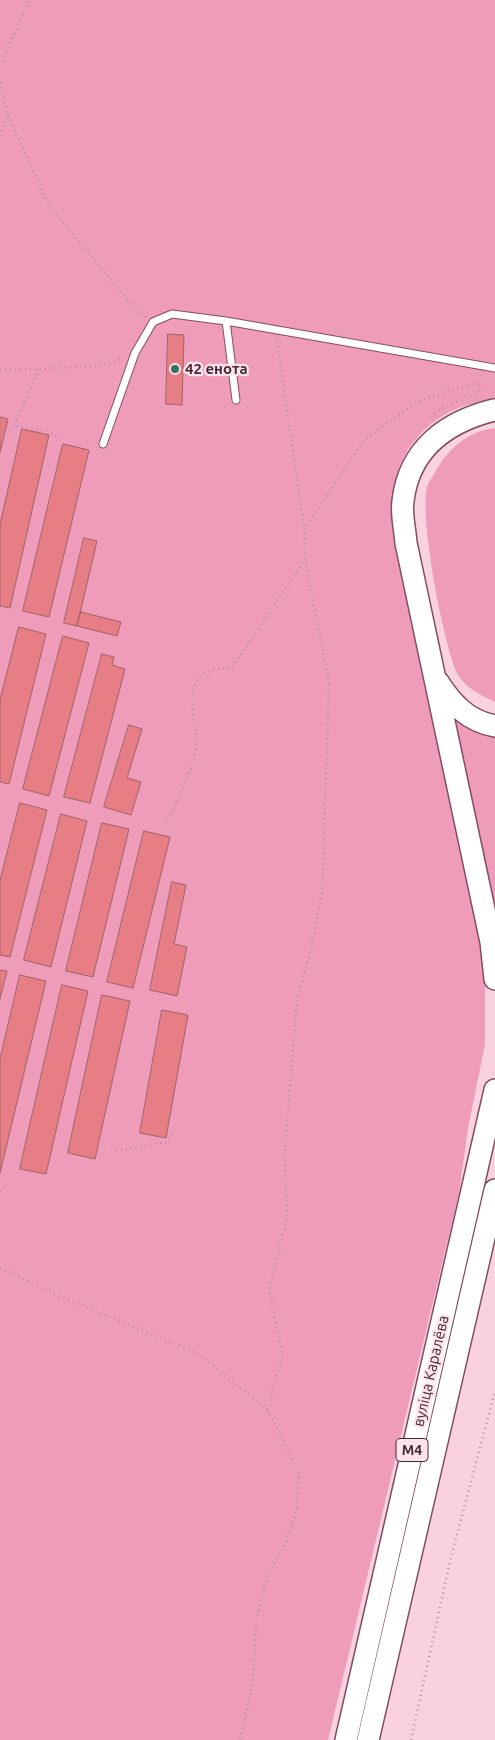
<!DOCTYPE html>
<meta charset="utf-8">
<style>
body{margin:0}
canvas{display:block;background:#f9d1df}
</style>
<canvas width="495" height="1740"></canvas>
<script>
const c = document.querySelector('canvas').getContext('2d');
c.lineJoin = 'round';
function fill(path, color) { c.fillStyle = color; c.fill(path, 'evenodd'); }
function strokePath(path, color, width, dash) { c.strokeStyle = color; c.lineWidth = width; c.lineCap = dash ? 'butt' : 'round'; c.setLineDash(dash || []); c.stroke(path); }
function label(font, color, halo, rows, align = 'center') {
  c.font = font + ' Ubuntu,sans-serif'; c.lineWidth = 4.5; c.setLineDash([]); c.textBaseline = 'middle'; c.strokeStyle = halo; c.fillStyle = color; for (const [text, x, y, turn = 0] of rows) {
    c.save(); c.translate(x, y); c.rotate((+turn || 0) * Math.PI / 180); c.textAlign = isNaN(turn) ? turn : align; if (halo) c.strokeText(text, 0, 0); c.fillText(text, 0, 0); c.restore();
  }
}
const green = new Path2D(`
 M0,0H495V401C445,400 396,443 394,494C393,510 397,528 399,544L481,949L485,980V1044L468,1128L459,1193L328,1740H0Z
 M495,428V702C483,696 465,688 458,675C444,648 419,517 427,487C428,483 432,478 434,474C448,449 466,432 495,428Z
 M454,714L495,733V922Z`);
const building = new Path2D(`
 M168,334L184,335L182,405L166,404Z
 M0,417L8,419L0,452Z
 M22,429L49,435L10,608L0,606V525Z
 M63,444L89,450L49,617L23,611Z
 M84,538L97,541L77,626L64,623Z
 M81,612L121,622L117,636L77,626Z
 M19,627L46,634L9,784L0,782V700Z
 M63,636L89,643L49,796L23,789Z
 M102,654L114,657L112,665L125,669L90,803L64,797Z
 M129,725L142,729L127,778L141,782L131,815L104,807Z
 M20,803L47,810L10,957L0,955V881Z
 M61,814L87,821L51,967L24,960Z
 M102,823L129,829L93,977L66,971Z
 M144,831L170,837L133,988L107,982Z
 M172,882L186,885L174,944L187,947L177,996L150,990Z
 M0,970L7,971L0,999Z
 M20,975L46,981L0,1173V1059Z
 M62,985L88,991L46,1174L20,1169Z
 M102,995L130,1001L95,1159L68,1153Z
 M162,1010L188,1015L166,1138L140,1133Z`);
const path = new Path2D(`
 M0,66L29,0
 M0,82L8,116L50,207L132,305L146,317
 M0,136L8,116
 M277,341L304,528
 M39,369L14,426L47,431L58,436
 M0,370L101,366L122,358
 M431,417L444,407L478,393L481,374
 M166,824C177,799 198,765 196,737C195,717 186,696 200,677C206,669 222,669 232,668L305,559L304,530L363,441L396,416L424,399L480,381
 M111,1152L166,1142L175,1132
 M0,1191L6,1186
 M0,1268L57,1295L197,1353L267,1409L287,1447L299,1475L297,1508L286,1542L267,1577L256,1622L253,1681L240,1740
 M267,1409L270,1406L274,1383L283,1356L269,1290L287,1218L285,1150L297,999L311,950L322,893L329,683L305,559
 M411,1740L450,1561L495,1391`);
const service = new Path2D(`
 M226,321L236,400
 M103,444L135,353L153,322L172,314L226,321L495,368`);
const primary = new Path2D(`
 M494,410C446,422 409,449 403,501C401,514 405,529 406,543L491,942L495,979
 M438,682C452,704 468,721 495,726
 M346,1740L495,1090
 M368,1740L495,1190`);
const markers = [
 [175,369,5,"#317465"]
];
const shields = [
 [412,1450,32]
];
const shieldNames = [
 ["М4",412,1450]
];
const poiNames = [
 ["42 енота",185,369]
];
const streetNames = [
 ["вуліца Каралёва",431,1371,-77]
];
fill(green, '#ef9bba');
fill(building, '#e77d85');
strokePath(building, '#a06366', 1);
strokePath(service, '#844c62', 9);
strokePath(primary, '#844c62', 24);
strokePath(path, '#b2909c', 2.5, [1, 4]);
strokePath(service, '#fff', 7);
strokePath(primary, '#fff', 21);
for (const [x, y, r, color] of markers) { const dot = new Path2D(); dot.arc(x, y, r, 0, 2 * Math.PI); c.fillStyle = color; c.fill(dot); strokePath(dot, '#fee3ec', 2); }
for (const [x, y, w] of shields) { const box = new Path2D(); box.roundRect(x - w / 2, y - 11.5, w, 23, 4); c.fillStyle = '#fee3ec'; c.fill(box); strokePath(box, '#422932', 1); }
label('bold 14px', '#422932', null, shieldNames);
label('bold 15px', '#422932', '#fee3ec', poiNames, 'left');
label('15px', '#422932', '#fee3ec', streetNames);
</script>
